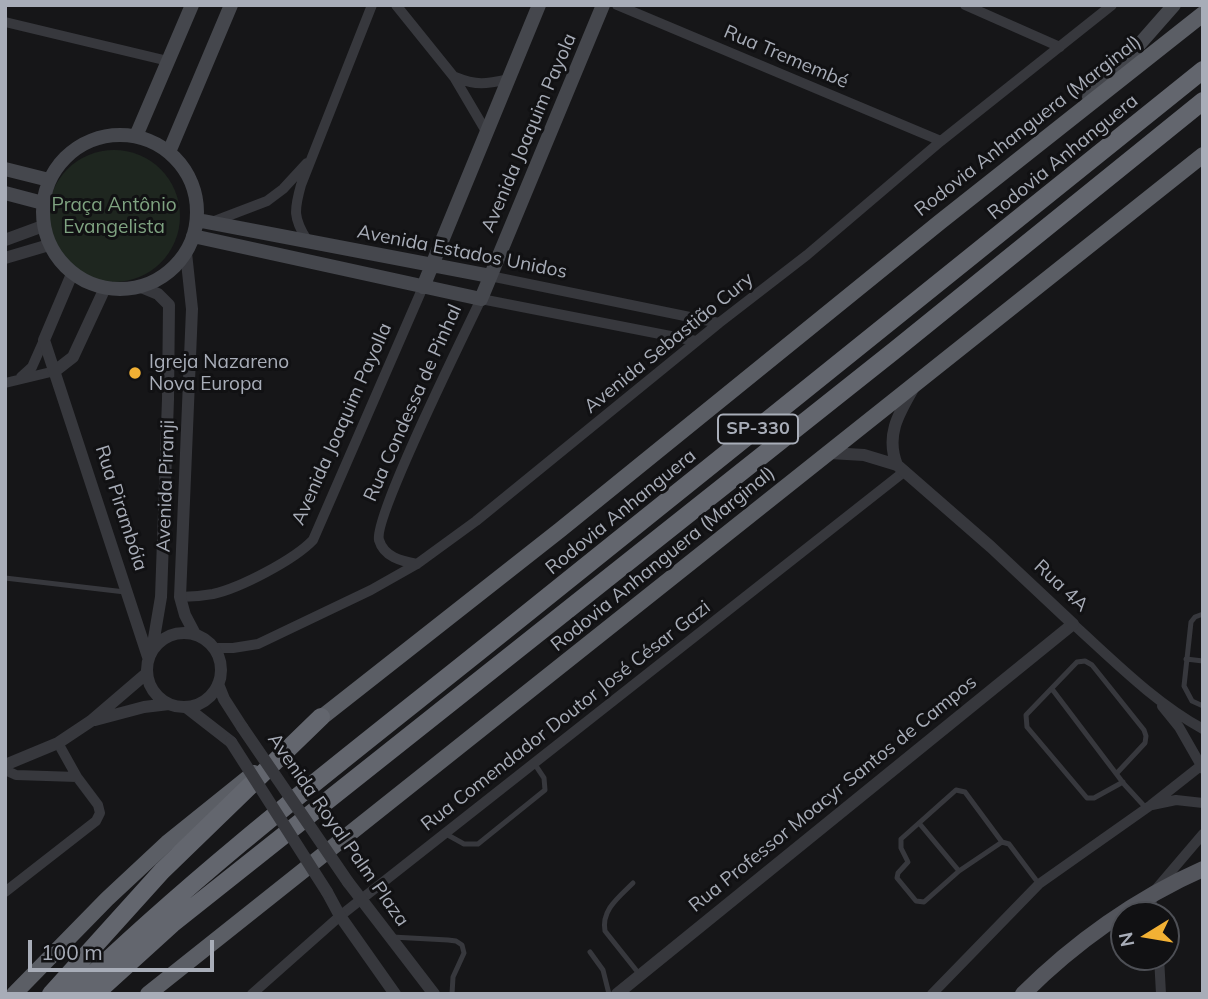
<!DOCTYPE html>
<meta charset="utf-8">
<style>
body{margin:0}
#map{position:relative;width:1208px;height:999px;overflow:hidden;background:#161618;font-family:Mulish,sans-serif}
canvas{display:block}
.frame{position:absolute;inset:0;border:7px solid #a8adb8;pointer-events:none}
.north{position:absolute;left:1110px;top:901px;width:70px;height:70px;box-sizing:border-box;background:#111113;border:2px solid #4d4f55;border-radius:50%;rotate:259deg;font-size:19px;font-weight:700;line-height:28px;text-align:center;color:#a8adb8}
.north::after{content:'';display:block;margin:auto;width:24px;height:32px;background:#f2b134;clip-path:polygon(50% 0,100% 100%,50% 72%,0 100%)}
.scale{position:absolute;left:28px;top:940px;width:186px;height:32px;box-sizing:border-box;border:4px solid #a8adb8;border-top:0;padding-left:9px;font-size:21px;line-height:24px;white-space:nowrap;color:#a8adb8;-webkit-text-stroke:5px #111113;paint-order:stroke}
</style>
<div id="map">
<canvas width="1208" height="999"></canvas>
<div class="frame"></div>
<div class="north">N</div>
<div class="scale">100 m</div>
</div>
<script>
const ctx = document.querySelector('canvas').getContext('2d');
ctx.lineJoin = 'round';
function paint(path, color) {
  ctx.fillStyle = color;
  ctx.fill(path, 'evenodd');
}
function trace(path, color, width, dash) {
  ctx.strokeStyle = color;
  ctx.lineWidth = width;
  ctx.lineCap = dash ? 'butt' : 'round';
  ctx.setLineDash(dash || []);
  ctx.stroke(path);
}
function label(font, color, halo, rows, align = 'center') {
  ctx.font = font + ' Mulish,sans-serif';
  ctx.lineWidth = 6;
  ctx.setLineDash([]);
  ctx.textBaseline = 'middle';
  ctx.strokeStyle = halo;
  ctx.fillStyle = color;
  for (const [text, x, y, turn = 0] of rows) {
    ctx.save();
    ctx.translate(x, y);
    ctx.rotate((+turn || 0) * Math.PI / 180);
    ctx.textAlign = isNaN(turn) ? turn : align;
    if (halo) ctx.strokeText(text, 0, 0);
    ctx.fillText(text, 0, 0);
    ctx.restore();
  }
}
paint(new Path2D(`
 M48 216a66 66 0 1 1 132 0a66 66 0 1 1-132 0Z`), '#1e261f');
trace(new Path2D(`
 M5 578 125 592
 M1203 614 1195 617 1191 622 1184 686 1192 701 1203 706
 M1186 659 1203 661
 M1052 689 1124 784 1146 808
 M1117 773 1145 743 1146 736 1144 730 1092 665 1085 661 1077 662 1026 715 1027 727 1087 798H1094L1123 782
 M919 823 959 871
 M446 834 464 844H478L545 790 544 778 534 763
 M1002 842 959 871 924 902 916 901 897 878 898 873 908 862 901 848V839L956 790 965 792 1002 842 1009 844 1039 884
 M633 883C619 897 601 910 605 931L640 975
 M392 937 448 940 456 941 462 945 464 953 453 977 452 994
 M590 952 603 970 609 994`), '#37383d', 5);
trace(new Path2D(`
 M396 5 454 77 487 133
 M617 5 941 141
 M965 5 1060 47
 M5 22 168 61
 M455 77C477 86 486 84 509 79
 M212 222 267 201 283 189 307 163
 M307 240C293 218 294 210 301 185L372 5
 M490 276 719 323
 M21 377 32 367 44 340
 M5 383 55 371
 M417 564C401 561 384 557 379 540 373 518 465 333 481 299L696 341
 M180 597C191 597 202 596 213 594 240 588 294 560 313 540L423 287
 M1073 624C1114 661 1154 702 1203 729
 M214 648H233L258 644 371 590 417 564 476 521 719 323 807 255 941 141 1112 5
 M1162 706 1179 727 1203 769
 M5 770 16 775 77 777
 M1152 805 1176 800 1203 803
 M5 892 96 821 100 813 98 805 77 777 58 743
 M1153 915 1151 895 1203 834
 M1159 957 1161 994
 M252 994 340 916 905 471
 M932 994 1039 884 1151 805 1203 764`), '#37383d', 10);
trace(new Path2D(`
 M5 240 43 226
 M186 253 192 309 180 597 185 615 195 634
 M5 258 49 245
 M72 274 44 340 148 657
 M141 287 158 294 169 305 168 399 161 597 152 650
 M55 371 73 357 105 288
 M897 465C885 435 899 413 914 387
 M147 670a37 37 0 1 1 74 0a37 37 0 1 1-74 0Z
 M218 684 224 699 242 727
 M186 707 231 742
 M95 720 144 707 169 704
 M5 765 58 743 91 721 147 673
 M348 882 434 994
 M327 892 340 916 395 994
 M617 994 1073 624 991 547 897 465 864 455 830 453`), '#37383d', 12);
trace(new Path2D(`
 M1089 97 1130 55 1174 5
 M43 212a77 77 0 1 1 154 0a77 77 0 1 1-154 0Z
 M136 136 192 5
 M169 152 231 5
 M5 169 49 180
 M5 193 43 203
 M197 220 490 276
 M193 236 481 299 603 5
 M423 287 539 5`), '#45474d', 14);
trace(new Path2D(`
 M1023 994C1074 943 1137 898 1203 869`), '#53555c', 16);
trace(new Path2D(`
 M312 725 560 530 940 222 1203 14
 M14 994 107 899 167 843 254 773
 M148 994 1203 155`), '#5b5e65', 16);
trace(new Path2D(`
 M51 994 162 871 321 717
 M72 994C211 859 366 743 516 622 745 438 974 255 1203 70
 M95 994 172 924 895 350 1203 101`), '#63666e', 18);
trace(new Path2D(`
 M242 727 348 882
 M231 742 327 892`), '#37383d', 12);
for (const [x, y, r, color] of [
 [135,373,7,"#f2b134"]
]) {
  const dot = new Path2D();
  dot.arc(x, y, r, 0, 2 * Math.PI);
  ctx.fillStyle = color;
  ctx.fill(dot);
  trace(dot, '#111113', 2.5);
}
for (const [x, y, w] of [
 [758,429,80]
]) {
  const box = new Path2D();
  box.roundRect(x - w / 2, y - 14.5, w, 29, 5);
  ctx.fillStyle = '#111113';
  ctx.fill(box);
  trace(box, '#a8adb8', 2);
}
label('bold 18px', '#a8adb8', null, [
 ["SP-330",758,429]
]);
label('19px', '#a8adb8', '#111113', [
 ["Rua Tremembé",786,57,23],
 ["Rodovia Anhanguera (Marginal)",1028,126,-38],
 ["Avenida Joaquim Payola",529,133,-67],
 ["Rodovia Anhanguera",1063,157,-39],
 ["Avenida Estados Unidos",462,252,11],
 ["Avenida Sebastião Cury",669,343,-39],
 ["Rua Condessa de Pinhal",413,403,-66],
 ["Avenida Joaquim Payolla",342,424,-66],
 ["Avenida Piranji",166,486,-88],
 ["Rua Pirambóia",121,508,72],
 ["Rodovia Anhanguera",621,512,-39],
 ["Rodovia Anhanguera (Marginal)",663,559,-39],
 ["Rua 4A",1061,586,43],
 ["Rua Comendador Doutor José César Gazi",566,716,-38],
 ["Rua Professor Moacyr Santos de Campos",833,794,-39],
 ["Avenida Royal Palm Plaza",338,830,55]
]);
label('19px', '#7fa381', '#111113', [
 ["Praça Antônio",114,205],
 ["Evangelista",114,227]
]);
label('19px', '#a8adb8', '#111113', [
 ["Igreja Nazareno",149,362],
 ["Nova Europa",149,384]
], 'left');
</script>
